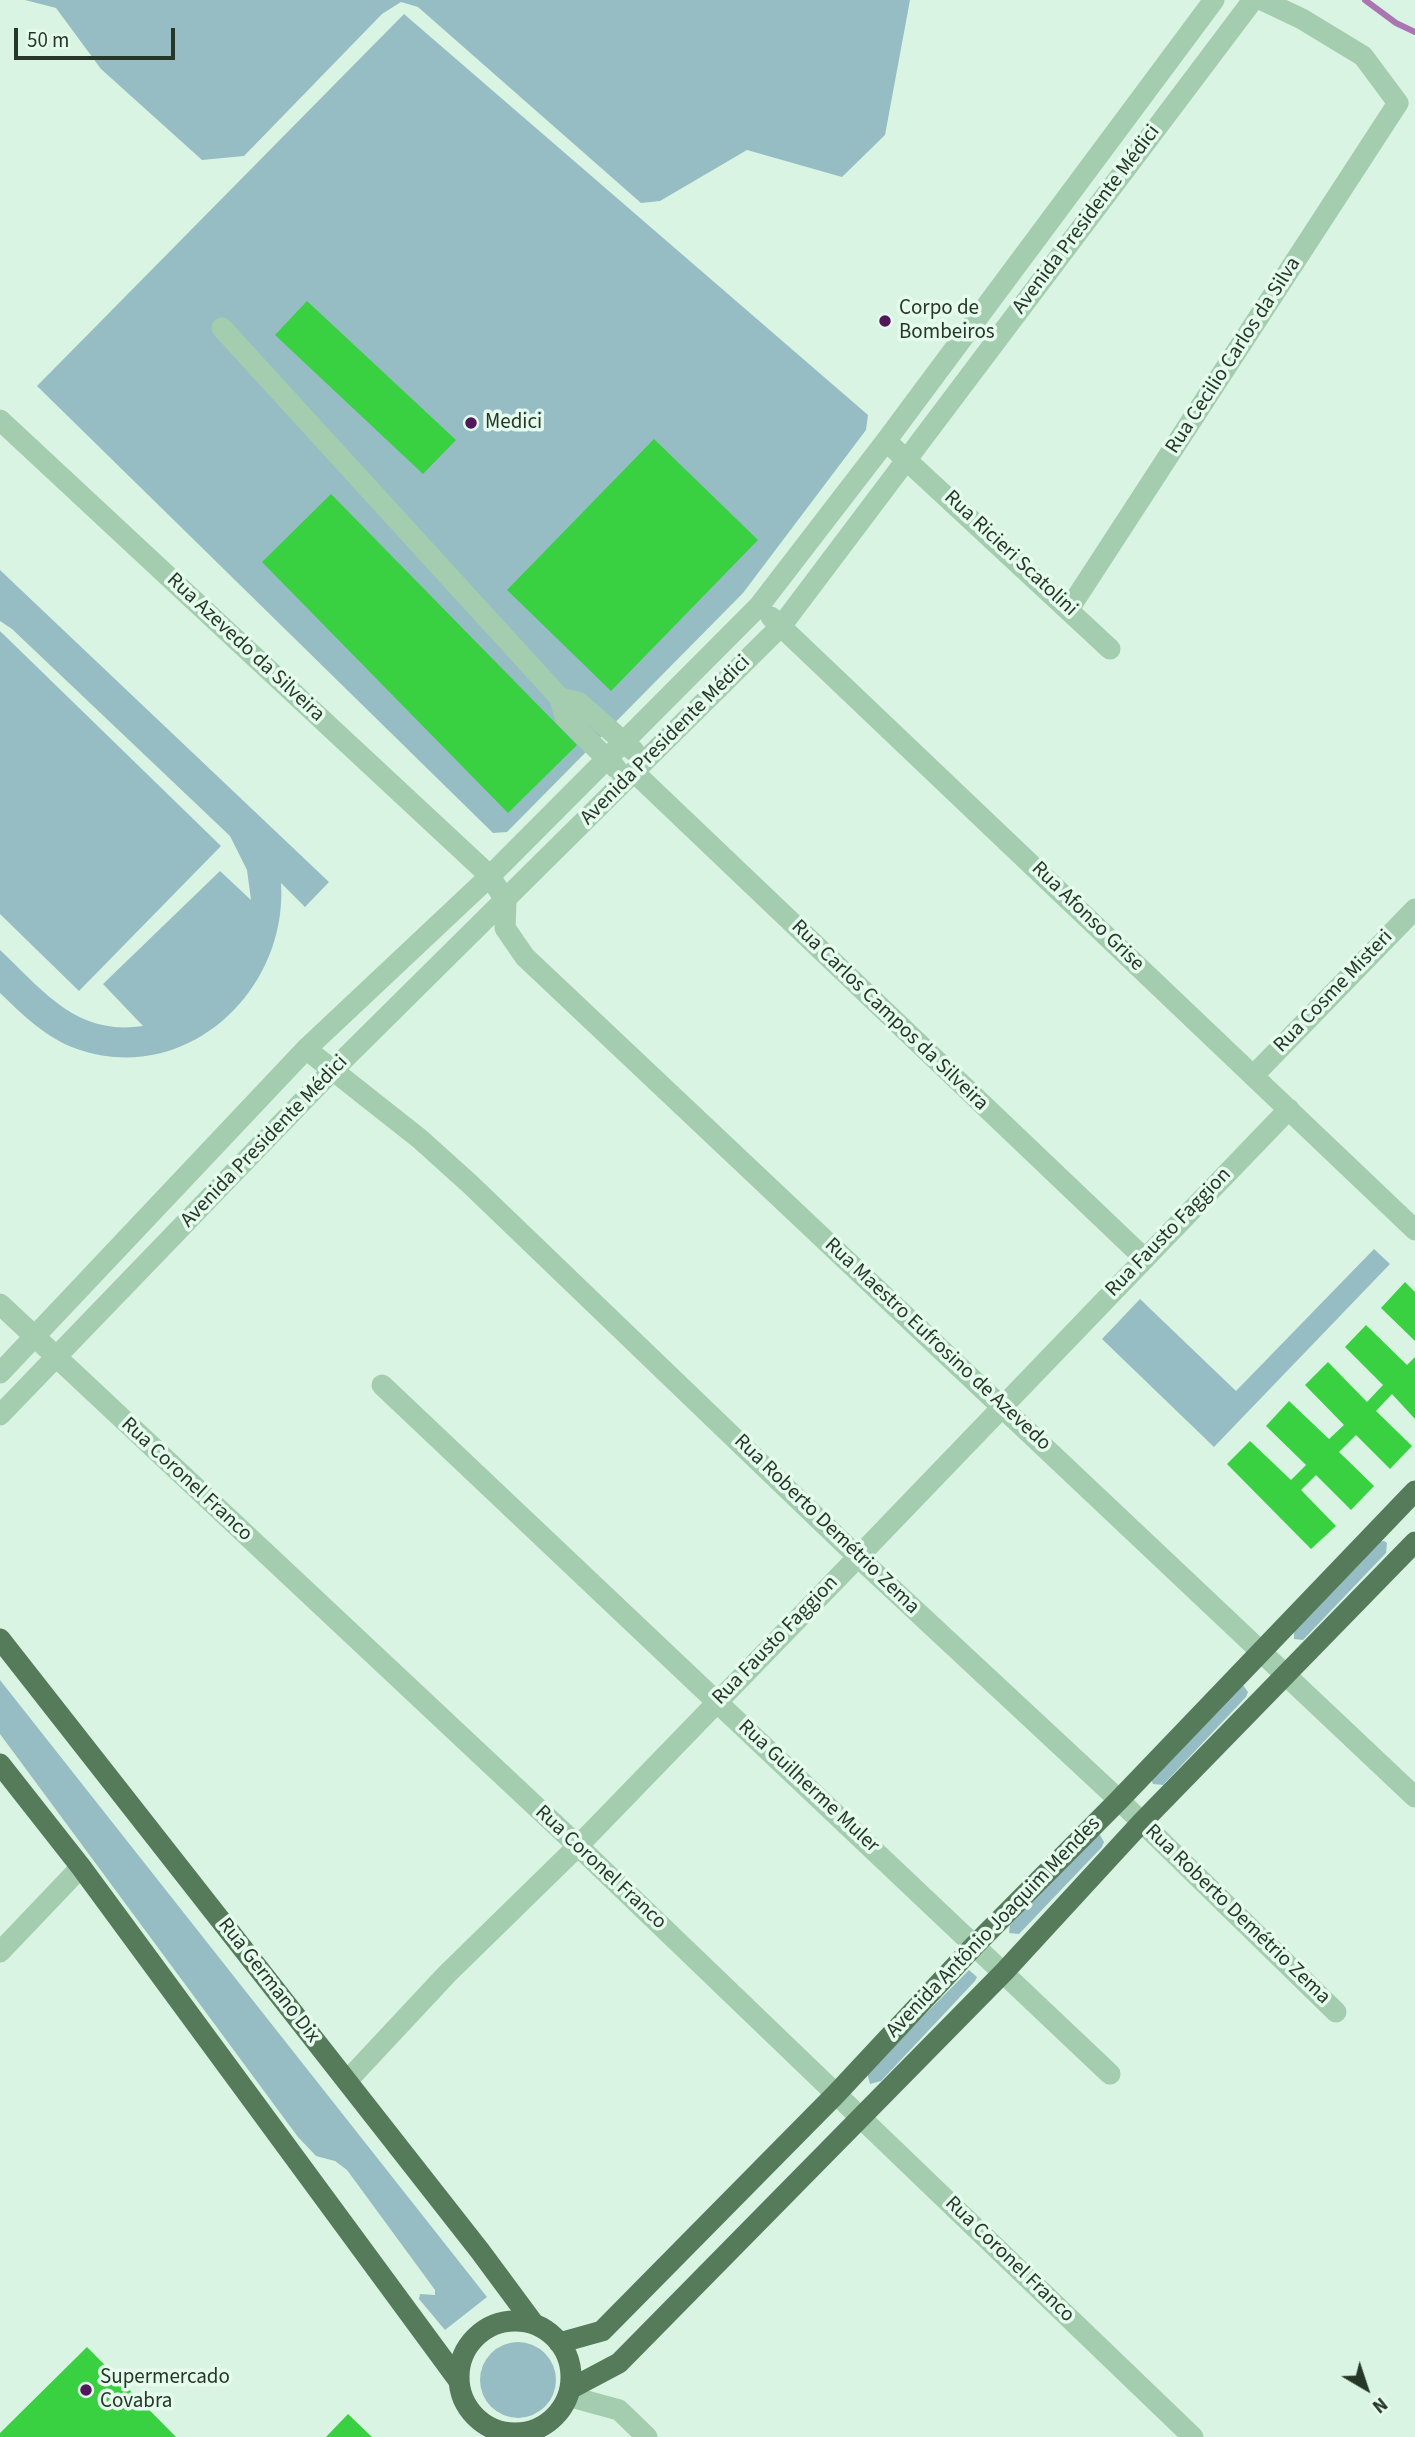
<!DOCTYPE html>
<meta charset="utf-8">
<style>
body{margin:0}
#map{position:relative;width:1415px;height:2437px;overflow:hidden;background:#d9f4e2;font-family:"Source Sans 3",sans-serif}
canvas{display:block}
.north{position:absolute;left:1331px;top:2353px;width:70px;height:70px;-webkit-text-stroke:5px #e5fbed;paint-order:stroke;rotate:141deg;font-size:19px;font-weight:700;line-height:28px;text-align:center;color:#263728}
.north::after{content:'';display:block;margin:auto;width:24px;height:32px;background:#263728;clip-path:polygon(50% 0,100% 100%,50% 72%,0 100%)}
.scale{position:absolute;left:14px;top:28px;width:161px;height:32px;box-sizing:border-box;border:4px solid #263728;border-top:0;padding-left:9px;font-size:21px;line-height:24px;white-space:nowrap;color:#263728;-webkit-text-stroke:5px #e5fbed;paint-order:stroke}
</style>
<div id="map">
<canvas width="1415" height="2437"></canvas>
<div class="north">N</div>
<div class="scale">50 m</div>
</div>
<script>
const ctx = document.querySelector('canvas').getContext('2d');
ctx.lineJoin = 'round';
function paint(path, color) {
  ctx.fillStyle = color;
  ctx.fill(path, 'evenodd');
}
function trace(path, color, width, dash) {
  ctx.strokeStyle = color;
  ctx.lineWidth = width;
  ctx.lineCap = dash ? 'butt' : 'round';
  ctx.setLineDash(dash || []);
  ctx.stroke(path);
}
function label(font, color, halo, rows, align = 'center') {
  ctx.font = font + ' "Source Sans 3",sans-serif';
  ctx.lineWidth = 7;
  ctx.setLineDash([]);
  ctx.textBaseline = 'middle';
  ctx.strokeStyle = halo;
  ctx.fillStyle = color;
  for (const [text, x, y, turn = 0] of rows) {
    ctx.save();
    ctx.translate(x, y);
    ctx.rotate((+turn || 0) * Math.PI / 180);
    ctx.textAlign = isNaN(turn) ? turn : align;
    if (halo) ctx.strokeText(text, 0, 0);
    ctx.fillText(text, 0, 0);
    ctx.restore();
  }
}
paint(new Path2D(`
 M25 0H910L885 135 842 177 747 150 660 201 641 203 418 7 401 2 382 14 244 156 202 160 101 69 56 8Z
 M404 14 868 415 866 430 743 593 507 832 493 833 37 386Z
 M0 570 329 882 305 907 281 883C288 991 186 1087 77 1049 46 1038 24 1016 0 993V950C44 991 76 1036 143 1026L103 984 220 871 251 900 247 870 230 836 12 629 0 621Z
 M0 631 221 846 79 991 0 914Z
 M1374 1249 1390 1264 1214 1447 1102 1339 1140 1299 1236 1391Z
 M1384 1541 1387 1543 1386 1553 1303 1640 1294 1639V1631L1378 1542Z
 M0 1680 487 2297 445 2330 419 2299 420 2294 435 2295V2290L347 2170 335 2161 316 2156 298 2137 0 1734Z
 M1243 1685 1248 1692 1246 1697 1163 1785 1153 1784 1151 1779Z
 M1100 1835 1104 1842 1102 1847 1019 1934 1009 1933 1010 1925 1094 1836Z
 M969 1970 977 1977 975 1981 881 2081 870 2084 867 2073Z
 M480 2380a38 38 0 1 1 76 0a38 38 0 1 1-76 0Z`), '#97bdc4');
trace(new Path2D(`
 M1365 0 1396 23 1415 32`), '#aa75b3', 6);
paint(new Path2D(`
 M307 301 456 440 423 474 275 335Z
 M654 439 758 540 611 691 507 590Z
 M331 494 577 745 508 813 262 562Z
 M1405 1282 1415 1292V1341L1381 1308Z
 M1366 1325 1407 1365 1415 1357V1419L1392 1394 1376 1411 1412 1446 1390 1469 1356 1435 1339 1452 1374 1486 1351 1510 1316 1475 1301 1490 1336 1526 1311 1549 1227 1464 1250 1441 1291 1480 1306 1465 1266 1426 1289 1401 1329 1439 1344 1425 1305 1385 1328 1362 1367 1402 1383 1385 1345 1347Z
 M87 2347 176 2437H0V2433Z
 M348 2414 372 2437H326Z`), '#39d141');
trace(new Path2D(`
 M222 328 560 698 565 717 616 768
 M0 420 490 876 506 902 505 928 525 957 1415 1797
 M886 441 1110 649
 M1069 609 1398 103 1363 56 1302 19 1262 0
 M771 617 1415 1230
 M560 698 578 702 634 751
 M634 772 1145 1259
 M306 1049 420 1139 471 1185 858 1557 1119 1800 1336 2012
 M1253 1076 1415 909
 M0 1304 578 1846 1193 2437
 M0 1373 306 1049 490 876 759 606 886 441 1214 0
 M382 1385 1110 2074
 M0 1415 331 1072 782 625 1253 0
 M0 1952 81 1867
 M347 2081 447 1974 578 1846 858 1557 1289 1109
 M568 2396 619 2410 647 2437`), '#a3cdae', 21);
trace(new Path2D(`
 M0 1639 480 2251 534 2324
 M0 1764 81 1867 459 2381
 M459 2377a56 56 0 1 1 112 0a56 56 0 1 1-112 0Z
 M559 2343 602 2331 837 2093 975 1945 1119 1800 1415 1491
 M570 2389 619 2363 1004 1972 1142 1822 1415 1542`), '#567b5b', 21);
for (const [x, y, r, color] of [
 [885,321,7,"#53185c"],
 [471,423,7,"#53185c"],
 [86,2390,7,"#53185c"]
]) {
  const dot = new Path2D();
  dot.arc(x, y, r, 0, 2 * Math.PI);
  ctx.fillStyle = color;
  ctx.fill(dot);
  trace(dot, '#e5fbed', 2.5);
}
label('21px', '#263728', '#e5fbed', [
 ["Avenida Presidente Médici",1087,220,-53],
 ["Rua Cecilio Carlos da Silva",1234,356,-57],
 ["Rua Ricieri Scatolini",1010,554,43],
 ["Rua Azevedo da Silveira",245,648,43],
 ["Avenida Presidente Médici",666,741,-45],
 ["Rua Afonso Grise",1087,917,44],
 ["Rua Cosme Misteri",1334,992,-46],
 ["Rua Carlos Campos da Silveira",889,1016,44],
 ["Avenida Presidente Médici",265,1142,-46],
 ["Rua Fausto Faggion",1169,1233,-46],
 ["Rua Maestro Eufrosino de Azevedo",937,1345,43],
 ["Rua Coronel Franco",186,1480,43],
 ["Rua Roberto Demétrio Zema",826,1525,44],
 ["Rua Fausto Faggion",776,1641,-46],
 ["Rua Guilherme Muler",808,1787,43],
 ["Rua Coronel Franco",600,1868,43],
 ["Rua Roberto Demétrio Zema",1237,1915,44],
 ["Avenida Antônio Joaquim Mendes",994,1928,-46],
 ["Rua Germano Dix",268,1981,52],
 ["Rua Coronel Franco",1009,2260,44]
]);
label('21px', '#263728', '#e5fbed', [
 ["Corpo de",899,309],
 ["Bombeiros",899,333],
 ["Medici",485,423],
 ["Supermercado",100,2378],
 ["Covabra",100,2402]
], 'left');
</script>
